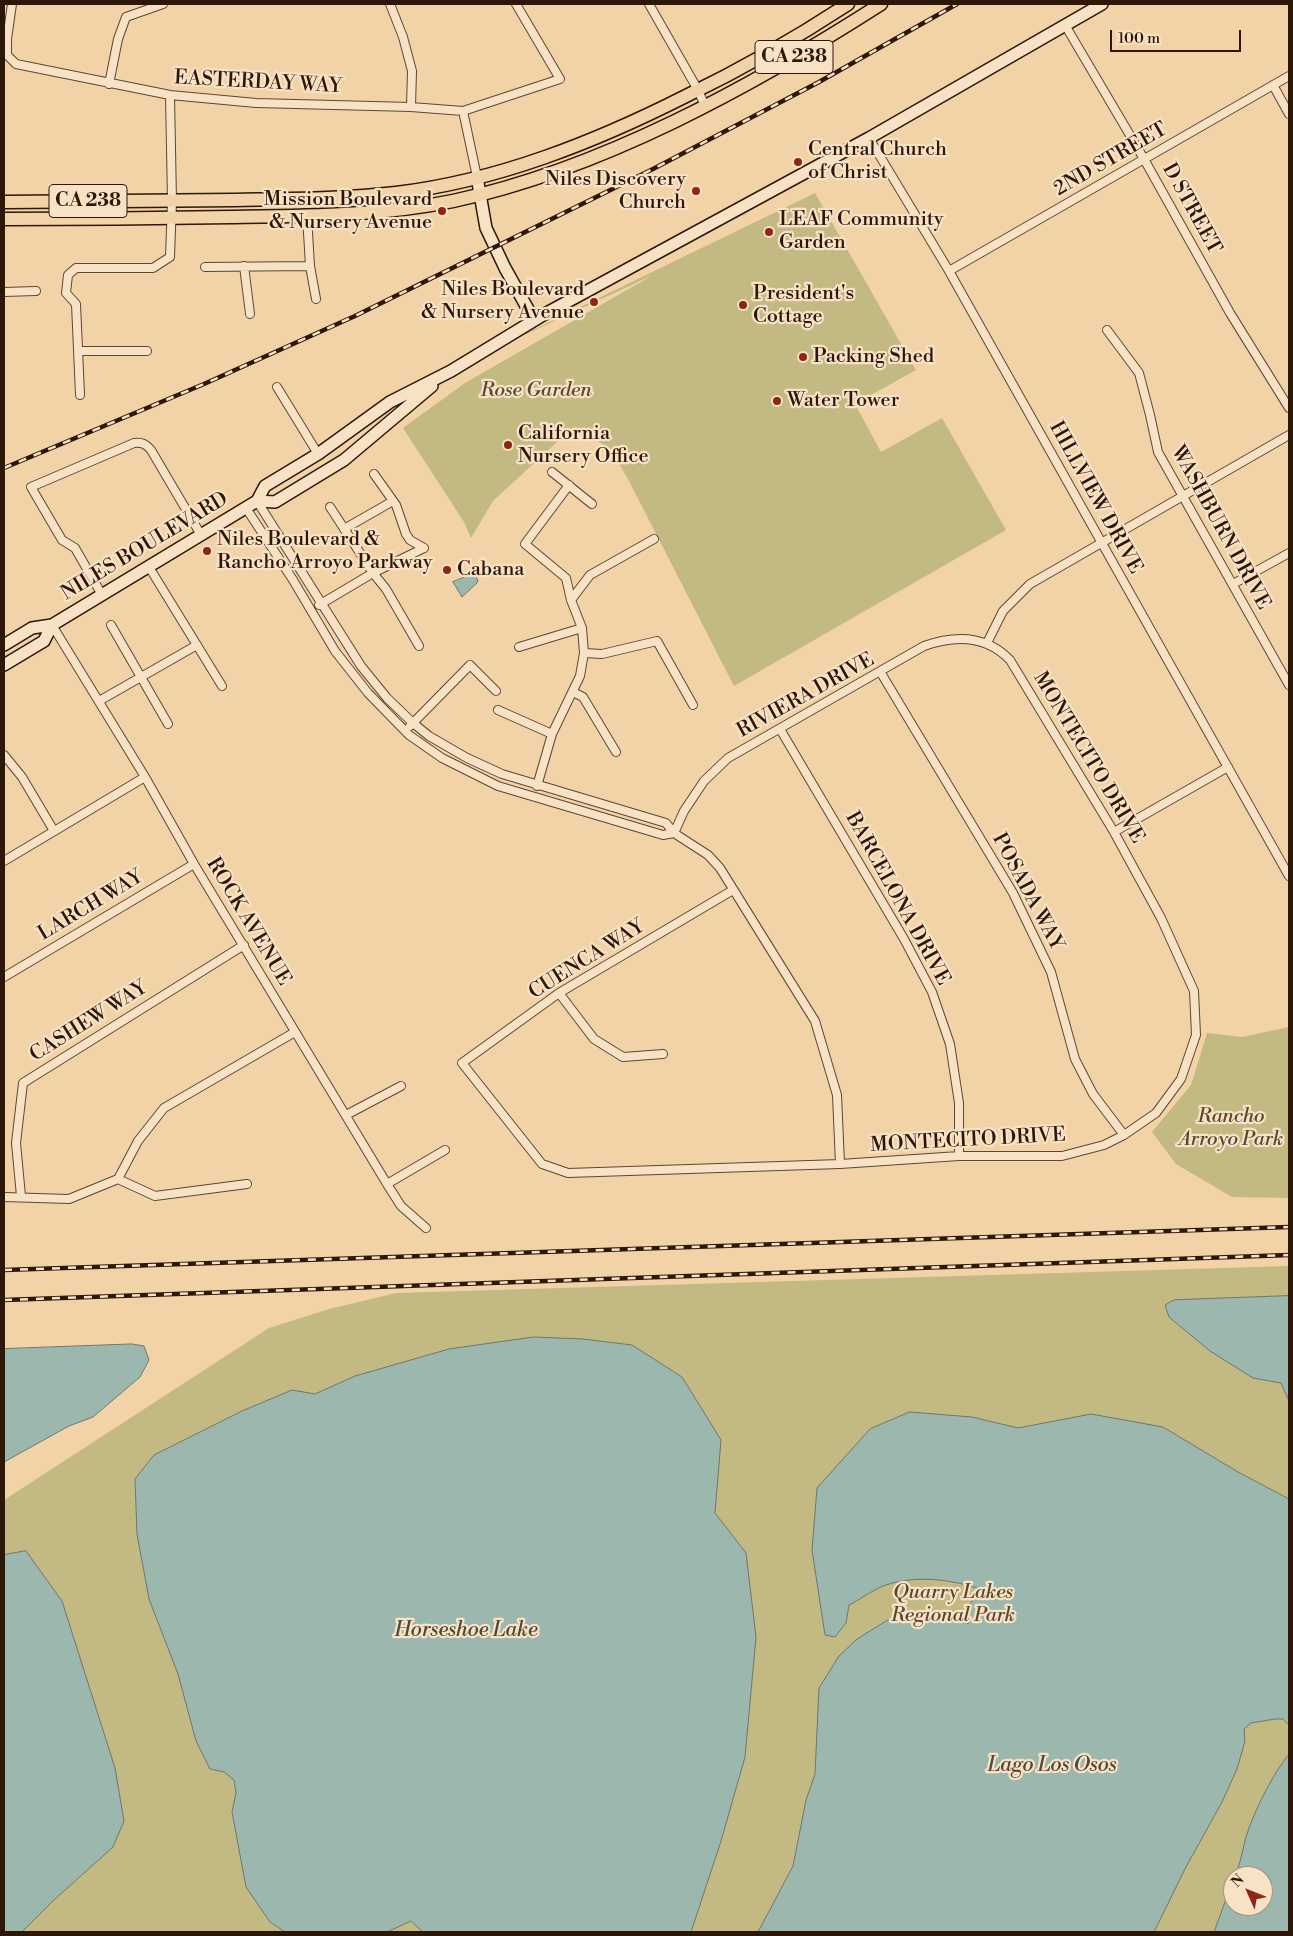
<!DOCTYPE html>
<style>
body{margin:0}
#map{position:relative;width:1293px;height:1936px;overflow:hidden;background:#f2d3a7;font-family:"Libre Bodoni",serif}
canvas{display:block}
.frame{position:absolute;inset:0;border:5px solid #2c1708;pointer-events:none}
.north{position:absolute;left:1223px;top:1866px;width:50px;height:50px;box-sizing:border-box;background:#f7e2c6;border:1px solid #a6917a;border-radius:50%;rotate:314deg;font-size:14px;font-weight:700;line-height:20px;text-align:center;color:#2c1708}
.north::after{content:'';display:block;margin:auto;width:18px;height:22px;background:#8f2418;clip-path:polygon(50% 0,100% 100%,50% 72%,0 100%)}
.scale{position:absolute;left:1110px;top:30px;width:131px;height:22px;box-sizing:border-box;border:2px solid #2c1708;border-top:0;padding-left:6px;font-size:15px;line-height:18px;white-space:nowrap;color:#2c1708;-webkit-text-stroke:4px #f7e2c6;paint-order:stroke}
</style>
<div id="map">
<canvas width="1293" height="1936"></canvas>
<div class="frame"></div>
<div class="north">N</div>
<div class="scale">100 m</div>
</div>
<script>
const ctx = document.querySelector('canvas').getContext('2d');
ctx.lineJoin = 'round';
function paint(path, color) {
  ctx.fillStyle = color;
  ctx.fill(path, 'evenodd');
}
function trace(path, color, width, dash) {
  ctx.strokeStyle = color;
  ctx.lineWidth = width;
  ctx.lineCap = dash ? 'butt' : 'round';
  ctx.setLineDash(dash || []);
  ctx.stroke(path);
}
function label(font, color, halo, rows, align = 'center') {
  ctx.font = font + ' "Libre Bodoni",serif';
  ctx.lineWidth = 4.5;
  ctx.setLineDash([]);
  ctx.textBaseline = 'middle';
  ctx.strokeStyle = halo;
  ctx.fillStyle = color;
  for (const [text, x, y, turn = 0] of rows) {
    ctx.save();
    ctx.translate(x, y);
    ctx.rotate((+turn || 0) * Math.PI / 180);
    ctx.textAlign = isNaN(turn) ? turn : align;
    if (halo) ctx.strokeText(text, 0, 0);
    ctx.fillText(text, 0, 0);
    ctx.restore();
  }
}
paint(new Path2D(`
 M815 193 916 370 855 404 881 452 942 418 1006 530 734 686 629 481 611 449 580 431 558 441 493 501 471 538 464 522 403 428 465 383 653 275 473 359Z
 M1289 1027V1198L1232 1197 1176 1164 1152 1132 1191 1085 1207 1033 1242 1037Z
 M1289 1266V1932H4V1500L269 1328 329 1309 396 1293ZM1233 1876H1263V1906H1233Z`), '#c2ba82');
const water = new Path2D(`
 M473 574 478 580 477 583 462 597 453 582Z
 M1289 1296V1401L1281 1383 1253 1378 1210 1351 1169 1317 1165 1305 1174 1300Z
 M534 1337 583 1339 632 1345 682 1377 721 1440 715 1513 746 1553 756 1637 745 1757 721 1841 691 1932H423L411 1921 387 1932H285L270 1922 246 1887 232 1812 236 1793 234 1780 224 1772 210 1769 196 1741 178 1674 149 1599 137 1534 135 1479 154 1455 242 1411 292 1390 315 1394 355 1376 449 1349Z
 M132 1344 144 1346 149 1360 140 1377 93 1417 69 1426 4 1462V1349Z
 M910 1412 972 1417 1018 1428 1091 1414 1163 1427 1238 1472 1289 1499V1725L1283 1719H1275L1251 1723 1244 1729 1245 1741 1237 1769 1222 1802 1186 1867 1154 1932H758L793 1866 806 1800 815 1774 819 1688 839 1656 857 1639 886 1621 904 1614 935 1615 962 1621 968 1624 969 1622 965 1616 974 1597H986L988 1592C957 1580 919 1574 886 1585 874 1589 861 1599 849 1605L846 1623 835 1637 825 1635 812 1550 817 1488 870 1429Z
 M26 1551 62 1601 115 1768 124 1821 113 1847 54 1900 22 1932H4V1555Z
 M1289 1754V1932H1214L1233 1880V1906H1263V1876H1235C1242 1860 1243 1844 1249 1828 1258 1804 1273 1774 1289 1754Z`);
paint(water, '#9cb7ae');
trace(water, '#6f776c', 1);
const minor = new Path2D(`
 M12 4 7 39V55L16 64 170 95 256 103 411 107 463 111 560 79 516 4
 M390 4 403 37 412 71 411 107
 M649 4 698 90 705 106
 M1065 25 1144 159 1230 313 1289 408
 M109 84 118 39 126 17 163 4
 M1273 85 1289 114
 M463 111 477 177
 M869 138 949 271 1289 876
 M307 216 310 266 316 299
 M244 266 250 314
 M205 267 310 266
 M949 271 1289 76
 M4 292 36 291
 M1107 330 1139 373 1150 415 1158 452 1289 685
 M78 351H147
 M277 387 318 454
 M80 395 76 304 66 293 68 275 76 268H153L170 257 172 201 170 95
 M552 472 592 504
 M374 474 396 505 406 534 410 540 424 548
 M257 501 361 666 387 698 413 723 429 736 467 758 502 774 666 823 674 833 708 855 720 868 815 1021 837 1095 840 1164
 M330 507 373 573 386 589 419 646
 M246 508 293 580 335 651 368 693 409 735 442 758 498 786 663 835 674 833
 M344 529 393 501
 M149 567 222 686
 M1233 584 1289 553
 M102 595 75 548 62 540 31 487 134 443C142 442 146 444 151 450L201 535
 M571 600 590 575 654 539
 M319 605 373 573 424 548
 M52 625 145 777 194 864 387 1184 401 1206 426 1228
 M111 625 168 724
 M987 643 1003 611 1030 584 1289 435
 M519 647 582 628
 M584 653 602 654 657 641 693 705
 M881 673 1013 893 1051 972 1075 1059 1093 1094 1124 1135
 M573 692 583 697 616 752
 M99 701 197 645
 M498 710 552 734
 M410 726 470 665 496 691
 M780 729 904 939 932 992 950 1044 959 1103V1156
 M4 755 22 777 54 831
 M537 786 552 734 580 676 584 653 582 628 571 600 566 578 525 544 569 485
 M1114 832 1228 767
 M674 833 684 811 704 781 728 758 924 646C955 635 986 635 1010 660L1114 832 1161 918 1194 991 1196 1035 1181 1079 1156 1113 1124 1135 1104 1145 1062 1156H959L840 1164 568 1173 542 1164 462 1063 559 993 733 890
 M4 861 145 777
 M4 977 194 864
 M559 993 594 1039 623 1057 663 1054
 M346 1115 401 1086
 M118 1179 155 1196 247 1184
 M387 1184 445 1150
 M21 1196 16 1143 23 1083 244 945
 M4 1197 69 1199 118 1179 138 1141 164 1108 295 1032`);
const secondary = new Path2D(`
 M477 177 486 228 505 268 534 320
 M257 501 275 502 344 460 432 386
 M4 645 32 628 52 625 257 501 265 486 318 454 390 402 451 371 543 315 869 138 1102 4
 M4 665 44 641 52 625`);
const primary = new Path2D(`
 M4 202C81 202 158 201 235 200 289 199 343 199 396 193 497 181 595 142 686 96 742 69 796 38 848 4
 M4 219C80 219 155 218 231 217 305 216 380 216 453 201 602 169 753 86 881 4`);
trace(minor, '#5e4630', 10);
trace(secondary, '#2c1708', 14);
trace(primary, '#2c1708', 15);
trace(minor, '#f7e2c6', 8);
trace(secondary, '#f7e2c6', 11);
trace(primary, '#f2d3a7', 12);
const rail = new Path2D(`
 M4 468 204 384 355 316 653 169 819 82 957 4
 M4 1270 1289 1227
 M4 1300 1289 1255`);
trace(rail, '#2c1708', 4.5);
trace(rail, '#f7e2c6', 2.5, [8]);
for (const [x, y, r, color] of [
 [798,162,5,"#8f2418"],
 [696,191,5,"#8f2418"],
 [442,211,5,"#8f2418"],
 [769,232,5,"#8f2418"],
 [594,302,5,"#8f2418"],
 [743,305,5,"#8f2418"],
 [803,357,5,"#8f2418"],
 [777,401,5,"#8f2418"],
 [508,445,5,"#8f2418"],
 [207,551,5,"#8f2418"],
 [447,570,5,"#8f2418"]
]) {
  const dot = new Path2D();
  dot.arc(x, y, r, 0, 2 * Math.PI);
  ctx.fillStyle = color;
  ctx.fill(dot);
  trace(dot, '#f7e2c6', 2);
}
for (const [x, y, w] of [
 [794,57,78],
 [88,201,78]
]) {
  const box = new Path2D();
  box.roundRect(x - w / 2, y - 16.5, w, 33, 4);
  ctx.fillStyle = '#f7e2c6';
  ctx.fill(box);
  trace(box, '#2c1708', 1);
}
label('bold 19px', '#2c1708', null, [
 ["CA 238",794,57],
 ["CA 238",88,201]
]);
label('20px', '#2c1708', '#f7e2c6', [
 ["EASTERDAY WAY",258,83,3],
 ["2ND STREET",1111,160,-30],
 ["D STREET",1191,209,61],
 ["HILLVIEW DRIVE",1095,498,61],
 ["WASHBURN DRIVE",1220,528,61],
 ["NILES BOULEVARD",145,547,-31],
 ["RIVIERA DRIVE",806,696,-29],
 ["MONTECITO DRIVE",1088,758,59],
 ["POSADA WAY",1027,892,62],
 ["BARCELONA DRIVE",897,899,61],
 ["LARCH WAY",91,906,-31],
 ["ROCK AVENUE",248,922,59],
 ["CUENCA WAY",587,960,-32],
 ["CASHEW WAY",89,1022,-32],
 ["MONTECITO DRIVE",968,1141,-3]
]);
label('20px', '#2c1708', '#f7e2c6', [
 ["Central Church",808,150],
 ["of Christ",808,173],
 ["Niles Discovery",686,180,"right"],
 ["Church",686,203,"right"],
 ["Mission Boulevard",432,200,"right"],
 ["& Nursery Avenue",432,223,"right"],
 ["LEAF Community",779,220],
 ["Garden",779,243],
 ["Niles Boulevard",584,290,"right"],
 ["& Nursery Avenue",584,313,"right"],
 ["President's",753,294],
 ["Cottage",753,317],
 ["Packing Shed",813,357],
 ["Water Tower",787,401],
 ["California",518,434],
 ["Nursery Office",518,457],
 ["Niles Boulevard &",217,540],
 ["Rancho Arroyo Parkway",217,563],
 ["Cabana",457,570]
], 'left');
label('italic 20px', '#59482d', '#f7e2c6', [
 ["Rose Garden",536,391],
 ["Rancho",1231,1117],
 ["Arroyo Park",1231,1140],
 ["Quarry Lakes",953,1593],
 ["Regional Park",953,1616]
]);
label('italic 21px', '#4e473a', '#f7e2c6', [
 ["Horseshoe Lake",466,1631],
 ["Lago Los Osos",1052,1766]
]);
</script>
